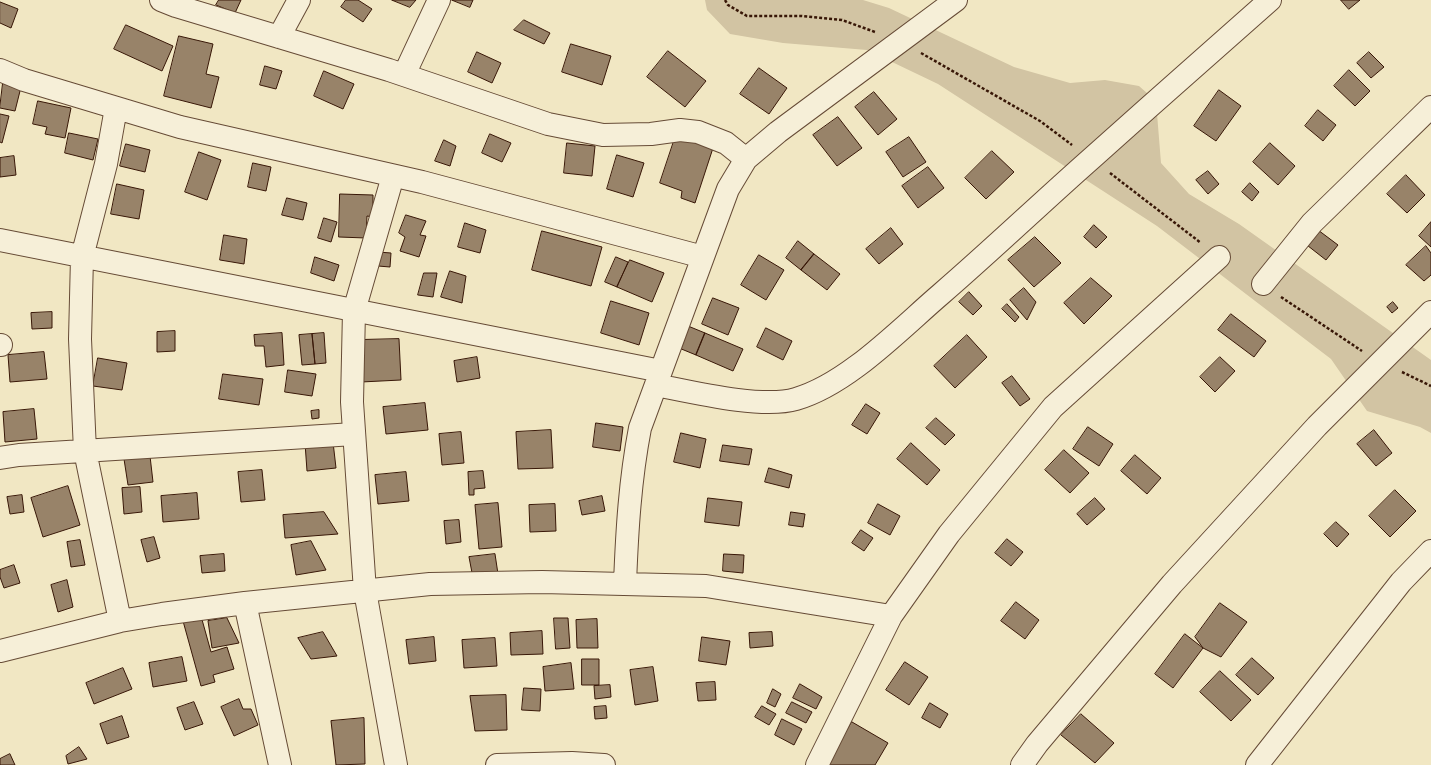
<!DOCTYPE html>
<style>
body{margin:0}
canvas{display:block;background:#f1e7c3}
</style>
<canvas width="1431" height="765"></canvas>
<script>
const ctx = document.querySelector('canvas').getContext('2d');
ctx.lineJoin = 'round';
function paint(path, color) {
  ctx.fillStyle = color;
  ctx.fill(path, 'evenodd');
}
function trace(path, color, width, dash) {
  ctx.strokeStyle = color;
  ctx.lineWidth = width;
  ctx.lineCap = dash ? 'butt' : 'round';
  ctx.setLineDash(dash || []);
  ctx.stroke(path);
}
paint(new Path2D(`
 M705 0H863L889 8 1014 67 1070 83 1105 80 1139 86 1156 101 1161 163 1189 194 1239 224 1431 360V433L1420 427 1367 411 1331 359 1157 226 938 84 867 50 783 43 730 34 707 10Z`), '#d2c4a3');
const building = new Path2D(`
 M219 0H241L235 13 216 5Z
 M346 0H358L372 9 363 22 341 7Z
 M392 0H416L410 7Z
 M452 0H473L470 7Z
 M1341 0H1360L1349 9Z
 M0 2 18 9 11 28 0 23Z
 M524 20 550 33 544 44 514 30Z
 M126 25 173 46 162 71 114 49Z
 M179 36 213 44 206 74 219 77 211 108 164 96Z
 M571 44 611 56 602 85 562 72Z
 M668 51 706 81 685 107 647 77Z
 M477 52 501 63 492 83 468 72Z
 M1369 52 1384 67 1371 78 1357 63Z
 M265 66 282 71 276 89 260 85Z
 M759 68 787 88 769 114 740 94Z
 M1349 70 1370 91 1355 106 1334 86Z
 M324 71 354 84 343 109 314 96Z
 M3 83 21 87 15 111 0 108Z
 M1219 90 1241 106 1216 141 1194 126Z
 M874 92 897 119 878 135 855 107Z
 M38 101 71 108 65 138 45 134 47 127 33 124Z
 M1318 110 1336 125 1323 141 1305 126Z
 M0 114 9 116 2 143 0 142Z
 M838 117 862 148 837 166 813 135Z
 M69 133 98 139 93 160 65 153Z
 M490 134 511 143 502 162 482 153Z
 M676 135 713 148 695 203 681 198 682 191 660 183Z
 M909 137 926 162 903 177 886 152Z
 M444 140 456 146 450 166 435 161Z
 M567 143 595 146 592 176 564 173Z
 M1270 143 1295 166 1278 185 1253 162Z
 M126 144 150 150 145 172 120 166Z
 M992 151 1014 172 986 199 965 178Z
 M199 152 221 160 207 200 185 192Z
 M617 155 644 163 633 197 607 189Z
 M14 156 16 175 0 177V158Z
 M253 163 271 167 266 191 248 187Z
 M928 167 944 188 918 208 902 186Z
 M1208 171 1219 184 1208 194 1196 180Z
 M1406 175 1425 195 1407 213 1387 194Z
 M1250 183 1259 192 1252 201 1242 192Z
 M117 184 144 190 139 219 111 214Z
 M340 194 373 195V217L367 216 366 238 339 237Z
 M287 198 307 203 303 220 282 215Z
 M406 215 426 221 420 235 426 236 419 257 400 251 405 237 399 233Z
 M324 218 337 222 331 242 318 238Z
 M1431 222V247L1419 236Z
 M465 223 486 230 480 253 458 247Z
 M1094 225 1107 237 1096 248 1084 237Z
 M1314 227 1338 245 1326 260 1303 242Z
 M891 228 903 244 879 264 866 249Z
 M542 231 602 247 591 286 532 270Z
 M224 235 247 239 244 264 220 260Z
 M1035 237 1061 263 1034 287 1008 260Z
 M798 241 814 254 801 270 786 258Z
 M1426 246 1431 253V275L1424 281 1406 265Z
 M378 252 391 253 390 267 378 266Z
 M814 254 840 274 827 290 801 270Z
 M759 255 784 270 766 300 741 285Z
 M315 257 339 265 334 281 311 273Z
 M616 257 628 262 617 287 605 282Z
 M630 260 664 273 652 302 617 287Z
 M450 271 466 276 462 303 441 297Z
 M424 273H437L433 297 418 295Z
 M1091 278 1112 296 1084 324 1064 303Z
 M1024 288 1036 302 1027 320 1010 300Z
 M969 292 982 306 973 315 959 302Z
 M713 298 739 308 728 335 702 324Z
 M611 301 649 313 639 345 601 333Z
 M1393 302 1398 308 1392 313 1387 307Z
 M1007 304 1019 317 1015 322 1002 309Z
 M52 312V328L32 329 31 313Z
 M1231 314 1266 341 1254 357 1218 330Z
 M688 326 705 333 696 355 679 348Z
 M766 328 792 341 783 360 757 347Z
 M175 331V351L157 352V332Z
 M282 333 284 365 266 367 264 346H255L254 335Z
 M324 333 326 363 315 364 312 334Z
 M705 333 743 349 733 371 696 355Z
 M312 334 315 364 302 365 299 335Z
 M967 335 987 357 955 388 934 366Z
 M399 339 401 380 361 382 359 340Z
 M44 352 47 379 10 382 8 355Z
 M477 357 480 378 457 382 454 361Z
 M1220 357 1235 371 1215 392 1200 377Z
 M98 358 127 363 122 390 93 386Z
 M288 370 316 374 312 396 285 392Z
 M223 374 263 379 259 405 219 399Z
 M1012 376 1030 399 1020 406 1002 383Z
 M425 403 428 430 386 434 383 407Z
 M866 404 880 413 867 434 852 425Z
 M34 409 37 439 5 442 3 412Z
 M319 410V418L312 419 311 411Z
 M936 418 955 435 945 445 926 428Z
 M596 423 623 427 620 451 593 447Z
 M1088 427 1113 444 1099 466 1073 449Z
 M551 430 553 468 518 469 516 432Z
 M1374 430 1392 453 1376 466 1357 444Z
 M461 432 464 463 442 465 439 434Z
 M681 433 706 439 700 468 674 462Z
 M333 442 336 468 307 471 305 443Z
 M911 443 940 470 927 485 897 459Z
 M723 445 752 449 749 465 720 461Z
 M1064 450 1089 473 1070 493 1045 470Z
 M1135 455 1161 478 1147 494 1121 471Z
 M150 456 153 482 128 485 124 459Z
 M769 468 792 475 789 488 765 482Z
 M262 470 265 500 241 502 238 472Z
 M483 471 485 488 474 489V495H469L468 472Z
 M406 472 409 501 378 504 375 475Z
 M68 486 80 525 43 537 31 498Z
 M140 487 142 512 124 514 122 488Z
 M1395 490 1416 511 1390 537 1369 516Z
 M197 493 199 519 163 522 161 496Z
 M22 495 24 512 10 514 7 497Z
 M602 496 605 511 582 515 579 501Z
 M708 498 742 502 739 526 705 522Z
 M1095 498 1105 509 1087 525 1077 514Z
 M498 503 502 547 479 549 475 505Z
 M555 504 556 531 530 532 529 505Z
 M878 504 900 516 890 535 868 523Z
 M324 512 338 534 285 538 283 515Z
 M791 512 805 514 803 527 789 525Z
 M459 520 461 542 446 544 444 521Z
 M1336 522 1349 534 1337 547 1324 534Z
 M861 530 873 538 864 551 852 543Z
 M154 537 160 558 147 562 141 540Z
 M1007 539 1023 552 1011 566 995 553Z
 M80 540 85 565 71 567 67 542Z
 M311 541 326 570 296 575 291 545Z
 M224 554 225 571 202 573 200 556Z
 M495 554 498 574 473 578 469 557Z
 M724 554 744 555 743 573 723 571Z
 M14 565 20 583 4 588 0 577V570Z
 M67 580 73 607 58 612 51 585Z
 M1016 602 1039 620 1025 639 1001 621Z
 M1220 603 1247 622 1221 657 1203 648 1195 637Z
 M201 616 211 652 227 647 234 669 213 675 215 682 201 686 183 621Z
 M227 618 239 643 212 648 208 621Z
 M554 618H568L570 648 556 649Z
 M597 619 598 648H577L576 620Z
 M542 631 543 654 511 655 510 633Z
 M323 632 337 656 311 659 298 638Z
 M772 632 773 646 750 648 749 633Z
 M1185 634 1203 648 1173 688 1155 674Z
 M434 637 436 661 409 664 406 640Z
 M702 637 730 641 726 665 699 661Z
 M495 638 497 666 464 668 462 640Z
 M182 657 187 681 153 687 149 663Z
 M1252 658 1274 678 1258 695 1236 675Z
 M582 659H599V685H582Z
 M905 662 928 677 909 705 886 690Z
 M571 663 574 689 545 691 543 667Z
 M653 667 658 701 635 705 630 670Z
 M123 668 132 689 94 704 86 683Z
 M1220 671 1251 700 1231 721 1200 692Z
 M715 682 716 700 698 701 696 683Z
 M800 684 822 697 816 709 793 698Z
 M610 685 611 697 595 699 594 686Z
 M524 688 541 689 540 711 522 710Z
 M773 689 781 694 775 707 767 703Z
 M506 695 507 730 475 731 470 696Z
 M239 699 243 709H251L258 725 234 736 221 707Z
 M194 702 203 724 185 730 177 708Z
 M792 702 812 712 806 723 786 713Z
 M930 703 948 714 940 728 922 718Z
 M606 706 607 718 595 719 594 707Z
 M762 706 776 714 769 725 755 717Z
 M1081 714 1114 743 1095 763 1061 735Z
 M122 716 129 737 107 744 100 724Z
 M364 718 365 764 336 765 331 721Z
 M782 719 802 729 794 745 775 735Z
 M852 722 888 743 875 765H827Z
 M79 747 87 759 68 764 66 756Z
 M10 754 15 765H0V759Z`);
paint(building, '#988369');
trace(building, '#381707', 1);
const minor = new Path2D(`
 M161 0 176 6 389 70 548 124 603 135 651 134 680 130 698 132 726 143 746 159
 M279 37 299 0
 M0 70 24 80 180 127 422 182 703 257
 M404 75 439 0
 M116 108 106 164 82 257 80 339 85 451 120 621
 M393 176 354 311 352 402 365 591 396 765
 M0 240 661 371
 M1263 284 1312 223 1431 107
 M0 345H1
 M656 385C692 392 762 409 796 399 848 384 900 329 941 294 992 250 1041 203 1092 158 1151 105 1210 53 1270 0
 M0 458 19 455 354 434
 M625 584C627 531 630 480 640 428L728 189 746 159 778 132 956 0
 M245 603 280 765
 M0 651 120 621 162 614 245 603 430 584 542 582 706 586 891 616
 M497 765 572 763 604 765
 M817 765 891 616 949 534 1053 407 1219 257
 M1022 765 1037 744 1172 584 1317 426 1431 312
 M1257 765 1401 582 1431 551`);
trace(minor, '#664b36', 24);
trace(new Path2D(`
 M725 0 728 5 747 16H802L842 20 875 32
 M921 53 1040 121 1072 145
 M1110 173 1201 243
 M1281 297 1362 351
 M1402 372 1431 386`), '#381707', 2.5, [3, 2]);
trace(minor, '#f6efd8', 22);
</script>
